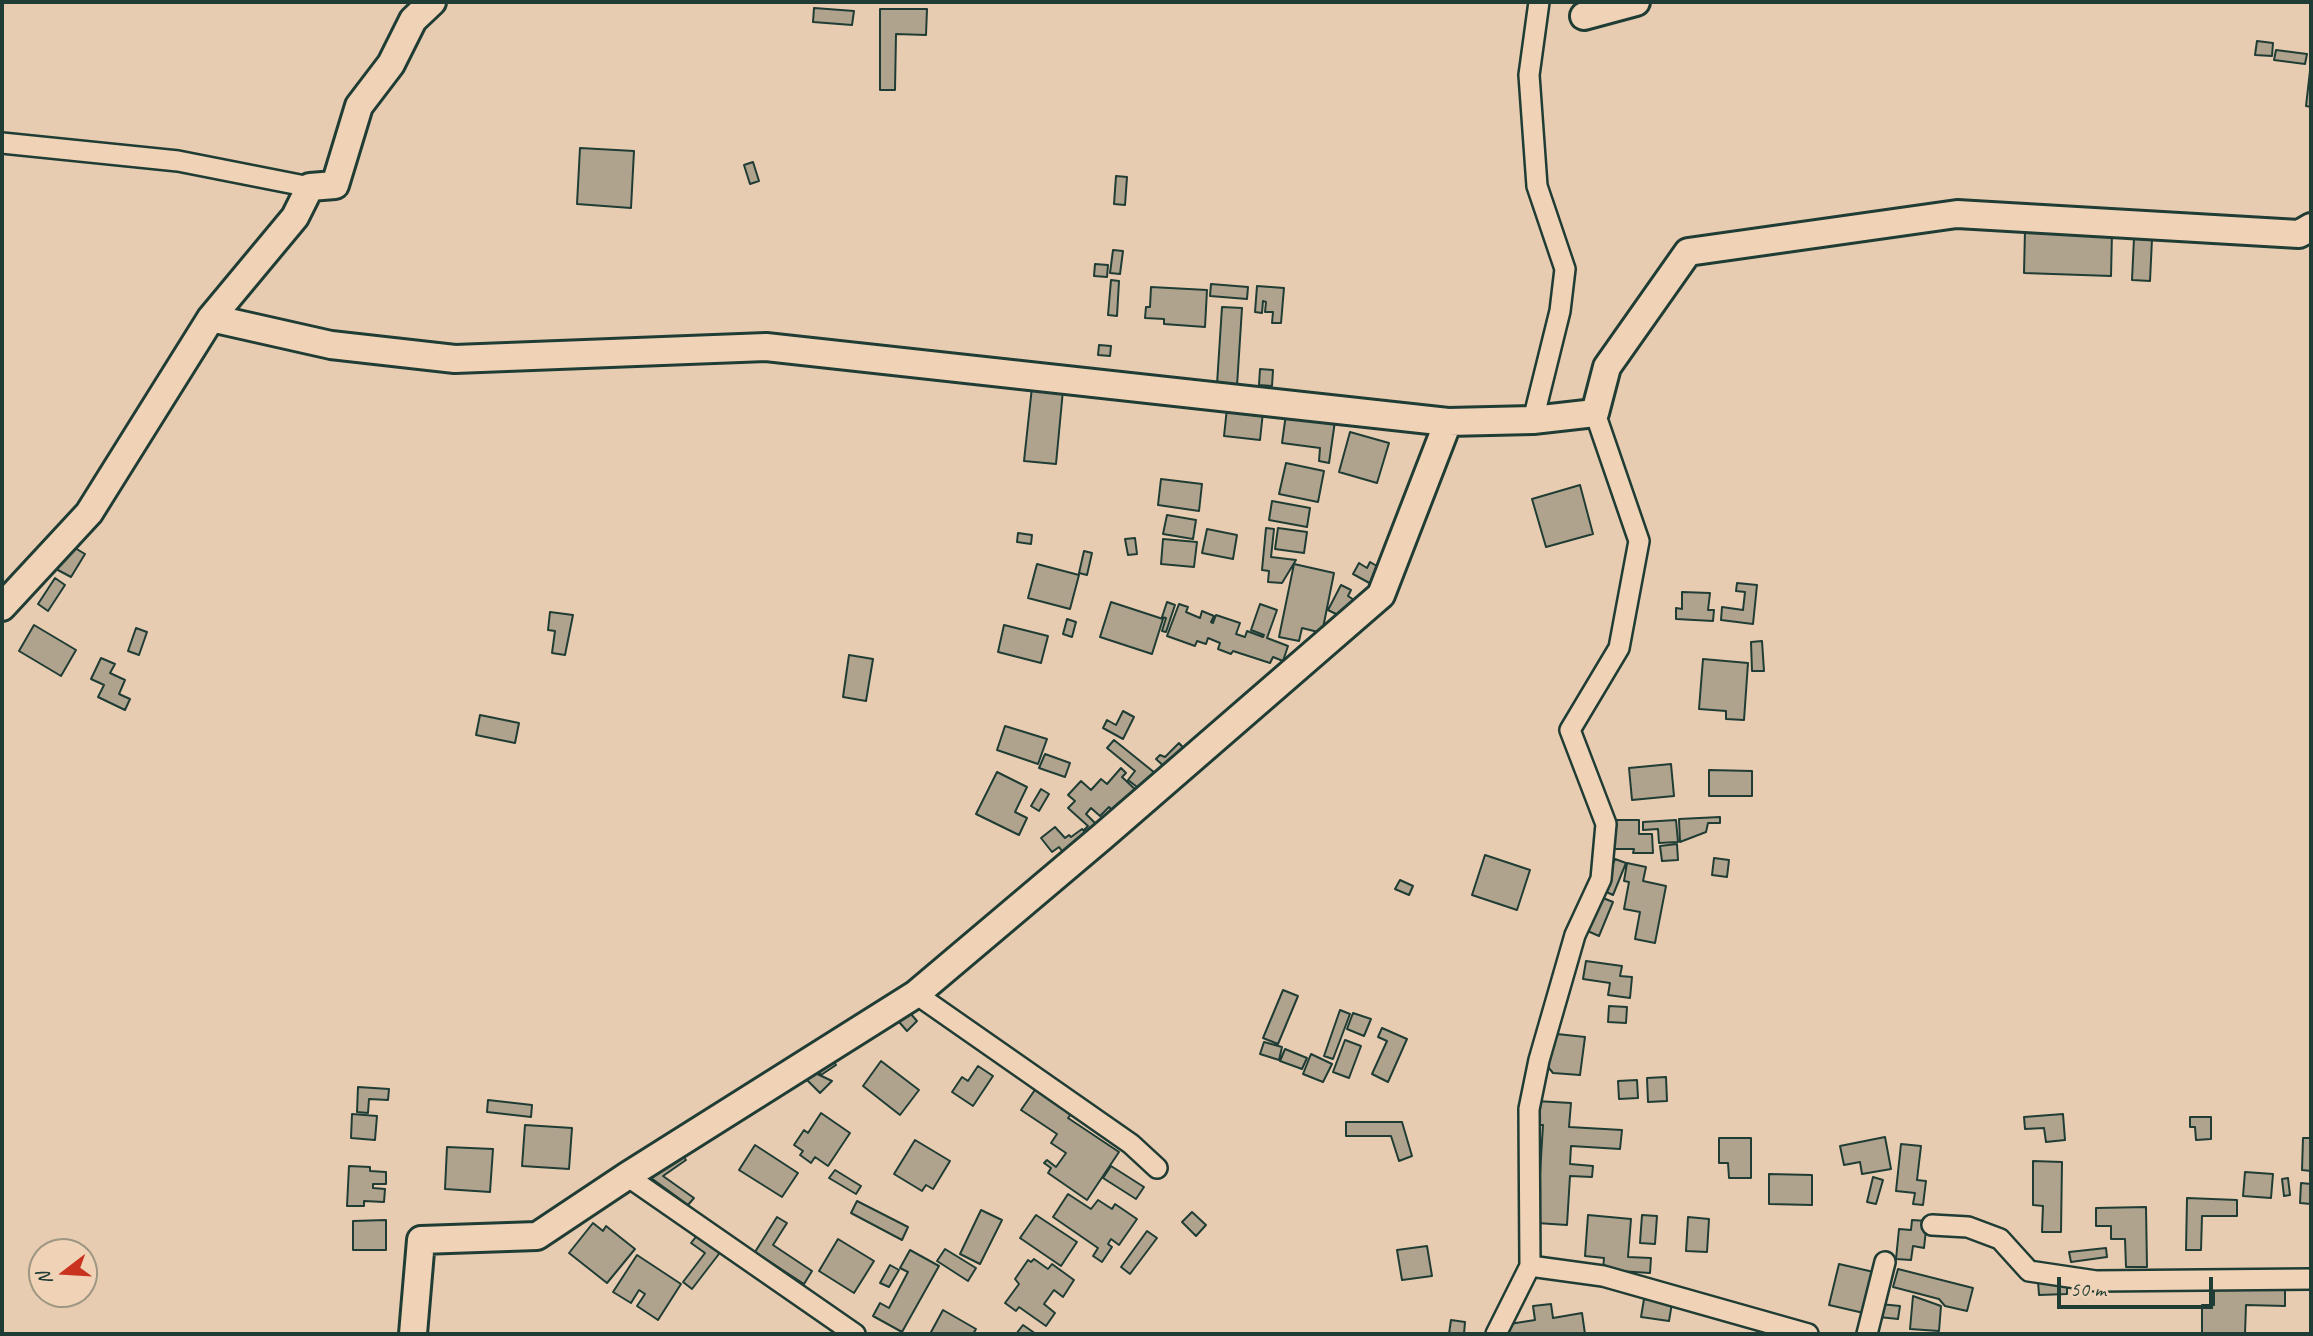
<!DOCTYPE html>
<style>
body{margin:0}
#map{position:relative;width:2313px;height:1336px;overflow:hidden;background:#e8ccb1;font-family:Caveat,sans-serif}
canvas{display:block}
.frame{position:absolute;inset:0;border:4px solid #1f3d34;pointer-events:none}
.north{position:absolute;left:28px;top:1238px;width:70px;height:70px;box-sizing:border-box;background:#f0d2b6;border:2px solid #9c9682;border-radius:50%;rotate:253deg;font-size:19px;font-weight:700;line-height:28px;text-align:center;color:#1f3d34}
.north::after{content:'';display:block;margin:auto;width:24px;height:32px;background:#c8321e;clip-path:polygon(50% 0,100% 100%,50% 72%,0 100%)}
.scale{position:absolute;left:2057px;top:1277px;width:156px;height:32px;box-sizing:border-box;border:4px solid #1f3d34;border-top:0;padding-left:9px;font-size:21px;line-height:24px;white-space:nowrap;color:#1f3d34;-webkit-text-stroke:5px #f0d2b6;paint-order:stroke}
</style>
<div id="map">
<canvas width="2313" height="1336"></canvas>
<div class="frame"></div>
<div class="north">N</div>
<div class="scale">50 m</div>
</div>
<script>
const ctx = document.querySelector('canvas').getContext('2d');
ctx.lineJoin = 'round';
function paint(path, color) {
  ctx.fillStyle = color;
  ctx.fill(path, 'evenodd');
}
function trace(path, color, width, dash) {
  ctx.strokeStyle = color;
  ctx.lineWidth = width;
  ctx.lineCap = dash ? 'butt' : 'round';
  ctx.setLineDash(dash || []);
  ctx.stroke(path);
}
const building = new Path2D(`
 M814 8 854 11 852 25 813 22Z
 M880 9H927L926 35 896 34 895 90H880Z
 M2257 41 2273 43 2272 56 2255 55Z
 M2276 50 2307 54 2305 64 2274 60Z
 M2311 62V107L2306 106Z
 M580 148 634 151 631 208 577 204Z
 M753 162 759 181 750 184 744 165Z
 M1116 176 1127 177 1125 205 1114 204Z
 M2025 230 2112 232 2111 276 2024 273Z
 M2134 238 2152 239 2150 281 2132 280Z
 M1113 250 1123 251 1120 274 1110 273Z
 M1095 264 1108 265 1107 277 1094 276Z
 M1111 280 1119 281 1117 316 1108 315Z
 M1211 284 1248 287 1247 299 1210 296Z
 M1257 286 1284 288 1281 323H1272L1273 312H1265L1266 302 1263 301 1262 313 1255 312Z
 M1151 287 1207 290 1205 327 1164 324V319L1145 318 1146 307H1150Z
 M1222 307 1242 308 1237 386 1217 384Z
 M1099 345 1111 346 1110 356 1098 355Z
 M1260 369 1273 370 1272 386 1259 385Z
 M1032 387 1063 390 1056 464 1024 461Z
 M1227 408 1263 412 1260 440 1224 436Z
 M1286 414 1335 421 1329 463 1319 461 1320 448 1282 443Z
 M1350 432 1389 443 1377 483 1339 472Z
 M1286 463 1324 471 1318 502 1279 494Z
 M1161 479 1202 484 1199 511 1158 505Z
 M1580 485 1593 534 1546 547 1532 499Z
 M1272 501 1310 508 1307 527 1269 520Z
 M1167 515 1196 520 1193 539 1163 534Z
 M1266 528 1274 529 1271 557 1296 560 1282 583 1268 582 1269 571 1262 570Z
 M1278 528 1307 532 1304 553 1275 549Z
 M1207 529 1237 535 1233 559 1202 553Z
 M1018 533 1032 535 1031 544 1017 542Z
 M1135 538 1137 554 1128 555 1125 539Z
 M1163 539 1197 542 1194 567 1161 564Z
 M70 545 85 554 71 577 56 569Z
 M1084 551 1092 553 1087 575 1079 573Z
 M1370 562 1382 569 1373 585 1353 574 1359 563 1367 568Z
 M1037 564 1079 575 1070 609 1028 598Z
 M1294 564 1334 573 1322 633 1302 628 1299 641 1279 637Z
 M55 578 65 585 48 611 38 604Z
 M1737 583 1757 585 1753 624 1721 620 1722 607 1743 610 1745 592 1736 591Z
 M1341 585 1351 590 1348 596 1354 600 1344 618 1328 610Z
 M1682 592 1710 593 1708 610H1714L1713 621 1676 619V608L1682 609Z
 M1111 602 1163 619 1152 654 1100 637Z
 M1167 602 1175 605 1166 632 1162 631 1166 618 1162 617Z
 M1179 604 1188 607 1186 612 1200 618 1202 611 1214 616 1211 622 1213 623 1216 615 1240 623 1236 634 1245 637 1247 631 1263 637 1264 635 1251 630 1260 604 1277 610 1267 638 1288 646 1283 661 1273 657 1270 663 1233 651 1231 654 1218 649 1220 643 1208 638 1206 644 1197 641 1195 646 1167 636Z
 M550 612 573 615 565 655 552 653 555 631 548 630Z
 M1067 619 1076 622 1072 637 1063 634Z
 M34 625 76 650 61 676 19 651Z
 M1004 625 1048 636 1041 663 998 652Z
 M136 628 147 632 139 655 128 651Z
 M1762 641 1764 671H1752L1751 642Z
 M849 655 873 659 866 701 843 697Z
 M101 658 115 664 110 673 125 680 119 694 130 699 125 710 98 697 104 685 91 679Z
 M1703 659 1748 663 1744 720 1726 719V711L1699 709Z
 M1123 711 1134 717 1123 739 1103 728 1107 720 1116 725Z
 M480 715 519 723 515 743 476 735Z
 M1005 726 1047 739 1038 764 997 750Z
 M1114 740 1155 773 1141 790 1128 780 1135 771 1107 748Z
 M1179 743 1186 751 1168 770 1156 759 1160 755 1165 757Z
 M1045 754 1070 763 1065 777 1039 768Z
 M1671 764 1674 796 1632 800 1629 768Z
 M1121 768 1126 773 1122 777 1139 793 1118 816 1109 807 1100 816 1091 808 1086 814 1096 824 1103 817 1107 821 1092 837 1084 830 1088 826 1068 808 1075 801 1068 795 1081 781 1091 790 1101 779 1107 784Z
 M1709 770 1752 771V796H1709Z
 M997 772 1027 787 1015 812 1027 818 1019 835 976 814Z
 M1041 789 1049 794 1039 811 1031 806Z
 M1720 817V823H1708L1706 832 1680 842 1679 819Z
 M1611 820H1639V834H1652L1653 853H1633L1634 849H1611Z
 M1676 820 1678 842 1659 843 1658 829 1643 830V822Z
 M1055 827 1065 838 1069 835 1071 837 1082 829 1087 834 1067 858 1059 847 1052 852 1041 838Z
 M1677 844 1678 860 1662 861 1660 846Z
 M1485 855 1530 870 1517 910 1472 895Z
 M1714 858 1729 860 1727 877 1712 875Z
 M1615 859 1626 863 1613 895 1602 890Z
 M1627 863 1646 867 1643 881 1666 886 1655 943 1635 939 1640 912 1624 909 1629 882 1624 881Z
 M1400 880 1413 886 1409 895 1395 889Z
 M1598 896 1613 902 1599 936 1583 929Z
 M1586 961 1622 966 1620 976 1632 977 1630 998 1608 995 1610 983 1583 979Z
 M1283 990 1298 996 1278 1044 1263 1038Z
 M903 1005 917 1021 907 1031 892 1014Z
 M1609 1006 1627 1007 1626 1023 1608 1022Z
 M1340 1010 1350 1014 1333 1059 1324 1056Z
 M1353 1013 1371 1019 1364 1036 1347 1029Z
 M1382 1028 1407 1039 1388 1082 1372 1074 1387 1041 1378 1037Z
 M1557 1034 1585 1037 1580 1075 1553 1073 1544 1062Z
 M1345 1040 1361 1046 1349 1078 1333 1072Z
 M1264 1042 1282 1047 1279 1060 1260 1054Z
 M1285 1049 1307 1058 1302 1069 1280 1061Z
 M829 1054 836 1065 821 1075 814 1065Z
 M1311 1054 1332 1064 1323 1082 1303 1074Z
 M881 1061 919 1090 900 1115 863 1086Z
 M978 1066 993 1076 973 1106 952 1092 962 1077 968 1081Z
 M809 1070 832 1081 820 1093 803 1076Z
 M1666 1077 1667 1101 1648 1102 1647 1078Z
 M1637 1080 1638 1098 1619 1099 1618 1081Z
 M1039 1084 1075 1109 1068 1118 1119 1152 1087 1200 1048 1173 1051 1168 1044 1163 1047 1160 1056 1167 1066 1153 1051 1143 1057 1134 1021 1110Z
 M358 1087 389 1089 388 1100 369 1099 368 1113 357 1112Z
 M488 1100 532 1105 531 1117 487 1112Z
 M1536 1101 1571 1103 1569 1127 1622 1130 1620 1149 1571 1146 1570 1164 1593 1166 1592 1177 1570 1176 1567 1225 1537 1223 1543 1125H1538L1539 1115 1535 1113Z
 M821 1113 850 1133 828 1166 815 1157 811 1163 800 1155 803 1151 794 1145 804 1130 808 1133Z
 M352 1114 377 1116 375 1140 351 1138Z
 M2063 1114 2065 1140 2046 1142 2044 1128 2025 1129 2024 1117Z
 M2190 1117H2211V1139L2196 1140 2195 1127H2190Z
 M1346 1122H1402L1412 1156 1399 1161 1391 1136H1346Z
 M525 1125 572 1128 569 1169 522 1166Z
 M1885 1137 1891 1169 1862 1174 1860 1162 1844 1165 1840 1146Z
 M1719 1138H1751V1178H1729L1728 1163H1719Z
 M2303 1138H2311V1171L2302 1170Z
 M915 1140 950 1161 933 1189 926 1185 922 1191 894 1174Z
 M1901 1144 1921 1146 1917 1180 1926 1181 1923 1205 1913 1204 1915 1193 1896 1191Z
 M755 1145 798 1173 782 1197 739 1170Z
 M447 1147 493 1149 490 1192 445 1189Z
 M680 1152 686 1160 663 1176 694 1198 688 1205 647 1175Z
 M2033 1161 2062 1162 2061 1232H2042L2043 1206 2033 1205Z
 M349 1166 370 1167V1171L386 1172V1184H373V1188L385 1189 384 1202 364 1201V1206H347Z
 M1111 1166 1144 1187 1136 1199 1103 1178Z
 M835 1170 861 1186 856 1194 829 1178Z
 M2245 1172 2273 1174 2271 1198 2243 1196Z
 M1769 1174 1812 1175V1205L1769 1204Z
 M1873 1177 1883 1180 1876 1204 1867 1202Z
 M2288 1178 2290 1195 2284 1196 2282 1179Z
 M2301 1183 2311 1184V1204L2300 1203Z
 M1068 1194 1091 1209 1098 1200 1112 1209 1115 1204 1137 1219 1119 1245 1111 1239 1108 1244 1112 1247 1102 1262 1093 1256 1098 1248 1053 1217Z
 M2187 1198 2237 1200V1216H2202L2201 1250H2186Z
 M857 1201 908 1227 902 1240 851 1213Z
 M2146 1207 2147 1267H2126L2125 1239H2111V1226H2096V1208Z
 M981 1210 1002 1220 980 1264 960 1254Z
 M1192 1212 1206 1225 1196 1236 1182 1222Z
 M1036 1215 1077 1242 1061 1266 1020 1238Z
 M1588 1215 1631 1219 1628 1257 1651 1258 1650 1273 1603 1270 1604 1258 1585 1256Z
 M1642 1215 1657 1216 1655 1244 1640 1243Z
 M777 1217 787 1223 773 1245 812 1271 804 1284 755 1252Z
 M1688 1217 1709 1219 1707 1252 1686 1251Z
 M386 1220V1250H353V1221Z
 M1912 1220 1927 1221 1924 1248 1913 1246 1911 1260 1896 1259 1899 1229 1911 1230Z
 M593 1223 603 1231 606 1226 635 1249 607 1283 569 1253Z
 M1147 1231 1157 1238 1130 1274 1121 1267Z
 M699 1233 722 1250 692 1289 683 1282 705 1253 691 1243Z
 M838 1239 874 1261 854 1293 819 1271Z
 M1427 1246 1432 1276 1402 1280 1397 1250Z
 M2106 1248 2107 1257 2071 1262 2069 1252Z
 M945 1249 976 1268 968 1281 937 1261Z
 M910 1250 939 1266 902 1332 873 1316 880 1303 889 1308 908 1272 900 1268Z
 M637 1255 681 1284 658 1320 637 1306 645 1294 639 1290 631 1303 613 1292Z
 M1034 1259 1048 1269 1052 1264 1074 1280 1063 1297 1054 1290 1044 1304 1055 1313 1046 1326 1019 1307 1016 1311 1005 1303 1019 1284 1015 1279 1028 1260 1031 1262Z
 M1839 1264 1878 1273 1868 1314 1829 1305Z
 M890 1265 899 1270 889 1287 880 1283Z
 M1898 1269 1973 1288 1967 1311 1945 1306 1939 1299 1893 1287Z
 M2067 1280V1294L2039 1295 2038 1281Z
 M2214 1286 2285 1287V1306L2246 1305 2245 1334 2202 1333V1305H2214Z
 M1913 1296 1941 1306 1939 1331 1910 1329Z
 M1644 1299 1672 1303 1669 1321 1641 1317Z
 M1551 1304 1553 1318 1582 1313 1585 1334H1505L1503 1325 1535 1320 1533 1306Z
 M1880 1304 1900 1306 1898 1319 1879 1317Z
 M943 1310 976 1329 973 1334H930Z
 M1451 1320 1465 1322 1464 1334H1449Z
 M1023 1325 1036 1334H1016Z`);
paint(building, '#b0a38e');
trace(building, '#1f3d34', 2);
const street = new Path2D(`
 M2 143 178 161 310 187
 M1533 420 1560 311 1565 269 1537 186 1529 75 1539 2
 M916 994 1131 1144 1157 1168
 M627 1176 855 1334
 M1932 1225 1968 1227 2000 1239 2029 1271 2096 1281 2311 1279
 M1530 1266 1603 1276 1808 1334
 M1496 1334 1530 1266 1529 1109 1539 1060 1575 935 1601 879 1606 824 1570 730 1619 648 1639 541 1595 413
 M1867 1334 1885 1262`);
const secondary = new Path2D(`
 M1584 16 1636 2
 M211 318 331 345 455 359 766 347 1448 422 1533 420 1595 413 1607 367 1688 252 1957 214 2299 234 2311 227
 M2 607 89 513 211 318 295 217 310 187 335 185 359 106 391 64 413 20 432 2
 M413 1334 421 1240 537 1236 627 1176 916 994 1103 836 1381 595 1448 422`);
trace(street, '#1f3d34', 24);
trace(secondary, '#1f3d34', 32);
trace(street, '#f0d2b6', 19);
trace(secondary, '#f0d2b6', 26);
</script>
